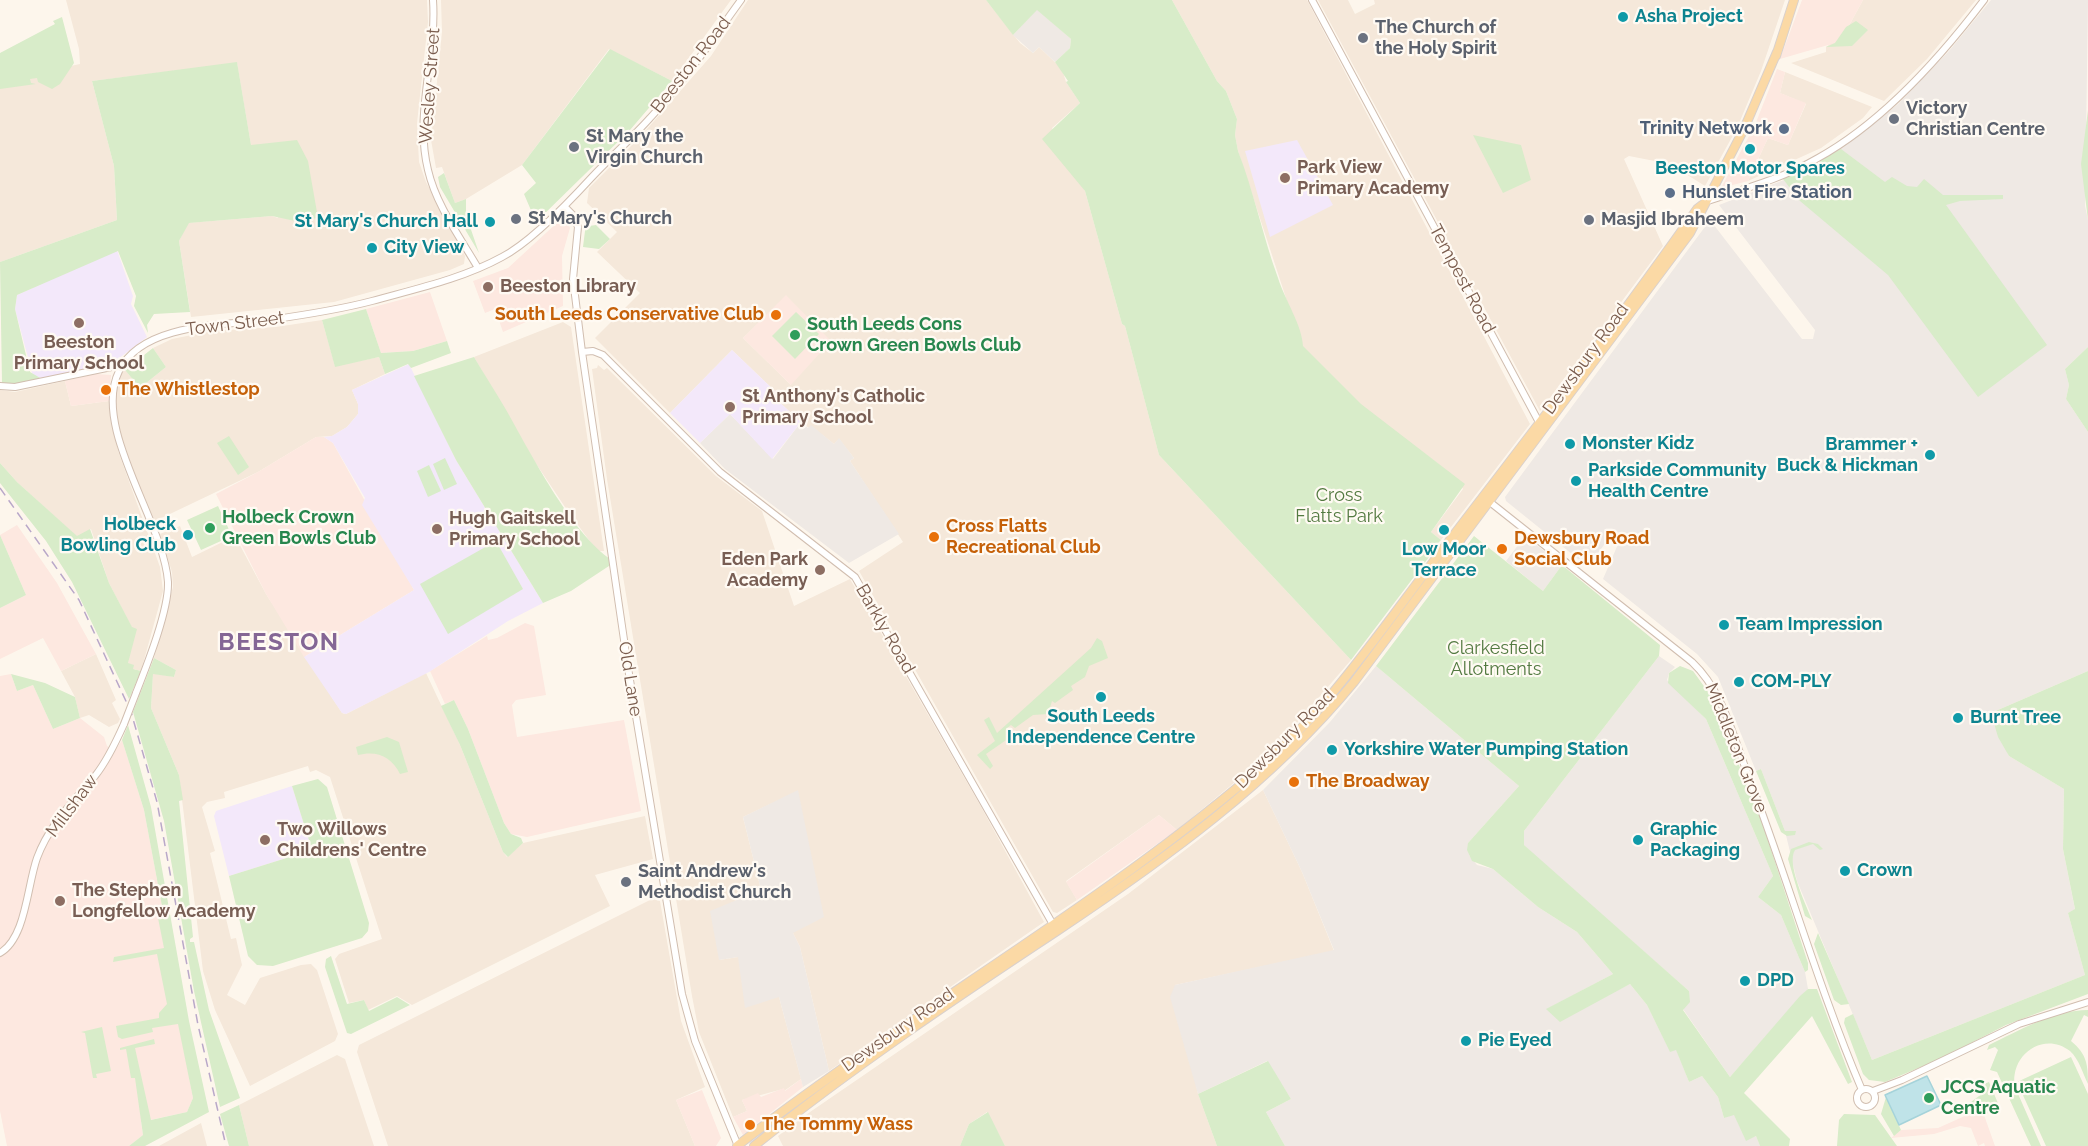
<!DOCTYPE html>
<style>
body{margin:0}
canvas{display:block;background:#fdf6ec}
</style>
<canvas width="2088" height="1146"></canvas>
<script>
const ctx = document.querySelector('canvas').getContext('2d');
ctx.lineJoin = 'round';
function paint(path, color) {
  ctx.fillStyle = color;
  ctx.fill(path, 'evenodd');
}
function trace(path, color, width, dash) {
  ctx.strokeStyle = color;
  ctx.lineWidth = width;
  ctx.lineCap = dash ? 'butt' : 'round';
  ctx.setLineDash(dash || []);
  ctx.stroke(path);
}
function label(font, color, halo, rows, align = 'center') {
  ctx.font = font + ' Raleway,sans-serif';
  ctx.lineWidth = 4.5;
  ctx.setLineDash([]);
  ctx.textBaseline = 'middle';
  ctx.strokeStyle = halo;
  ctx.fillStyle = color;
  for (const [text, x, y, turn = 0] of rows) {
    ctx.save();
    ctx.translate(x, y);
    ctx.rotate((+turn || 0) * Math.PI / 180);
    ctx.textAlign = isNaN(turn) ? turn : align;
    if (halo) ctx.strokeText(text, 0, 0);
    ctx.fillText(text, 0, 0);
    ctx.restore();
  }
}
paint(new Path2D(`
 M66 0H427L428 22 417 123 419 162 426 182 465 256 464 264 450 270 334 302 191 317 179 241 188 223 272 216 278 218 251 145 237 63 92 81 114 166 117 220 0 262V81L80 64 79 49Z
 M441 0H731L672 81 609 49 522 165 466 199 455 203 442 167 436 168 431 140 442 32Z
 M748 0H986L1020 43 1033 53 1039 47 1062 69 1066 82 1080 103 1052 128 1085 191 1122 324 1125 326 1159 455 1351 660 1290 731 1246 773 1177 830 1159 815 1066 881 1077 900 1057 913 1053 912 859 571 903 542 850 461 854 458 839 439 834 444 811 426 809 428 801 422 777 400 780 396 732 350 670 413 595 338 640 293 597 252 617 232 587 203 589 188 640 137 711 56ZM786 296 791 385 743 338Z
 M1172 0H1307L1530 424 1441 540 1431 532 1463 489 1458 481 1436 462 1361 408 1302 347 1238 151 1235 135 1237 119 1226 91 1217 81Z
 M1318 0H1348L1355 14 1375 4 1374 0H1785L1761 71 1737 128 1705 186 1670 164 1629 156 1624 159 1663 246 1540 411Z
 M1863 0H1976L1927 59 1884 101 1791 63 1826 52V47L1845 33Z
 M1785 72 1872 107 1863 118 1821 148 1748 181 1768 138 1788 145 1806 104 1780 93Z
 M322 320 335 366 379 357 385 374 352 390 358 404V414L347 427 332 436 316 437 258 472 151 523 121 444 114 404 121 365 140 388 166 367 153 348 172 339 212 331 276 327Z
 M563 322 571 327 604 551H597L567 510 531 456 474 357Z
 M598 365 604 370 607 368 716 476 762 511 794 606 850 579 980 805 1044 922 829 1071 800 947 793 933 798 791 743 817 761 890 719 960 738 957 779 997 801 1079 784 1091 783 1089 742 1100 747 1111 733 1117 699 1032 692 996 607 479 592 369 597 368Z
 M65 381 71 406 109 401 118 451 160 567 163 591 141 671 133 669 128 663 132 628 109 583 91 529 77 537 17 482 0 463V390L15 392Z
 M180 526 192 557 235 536 266 594 342 713 346 714 426 673 460 745 503 852 507 857 523 843 645 816 653 859 595 875 610 906 412 1005 397 996 368 1010 364 1000 349 1003 335 959 339 954 382 939 330 777 316 770 310 772 308 766 224 792 225 798 207 802 202 807 215 851 210 853 231 939 236 938 242 965 227 995 245 1005 260 978 301 965 311 964 317 970 338 1034 335 1041 250 1086 215 1010 203 971 179 775 151 708 153 673 174 677 176 670 154 658 173 587 172 572 160 534Z
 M96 654 116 700 112 703 120 719 118 723 109 727 89 715 80 718 75 697 61 671Z
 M1263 790 1302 872 1334 951 1175 985 1198 1094 1217 1146H1005L987 1112 969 1124 960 1146H783L778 1136 810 1112 1128 894Z
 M652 899 660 901 681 1021 705 1087 676 1100 695 1146H388L357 1052 359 1045Z
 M337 1055 345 1059 374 1146H249L239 1105Z
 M201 1123 207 1146H159Z`), '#f5e8da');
paint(new Path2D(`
 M1802 0H1863L1845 33 1835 43 1780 59Z
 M1777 69 1785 72 1780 93 1806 103 1788 145 1768 138 1748 181 1721 188 1755 125Z
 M560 220 568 223 570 228 562 256 563 306 503 332 495 309 485 313 473 281 508 268Z
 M430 292 447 341 413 351 381 353 366 309Z
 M786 295 831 341 791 385 743 338Z
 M96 374 111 375 109 401 71 406 65 381Z
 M316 437H324L333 443 414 590 304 657 266 594 216 494 258 472Z
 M17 525 57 583 96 654 61 671 43 638 0 659V608L26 595 0 535Z
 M525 623 534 626 546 695 516 700 512 705 517 737 624 720 641 811 527 837 511 834 504 823 468 729 454 700 445 704 430 671 487 636 488 640 497 638Z
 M11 674 17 691 33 685 53 729 80 718 104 737 107 746 115 751 122 740 144 810 164 917 159 918 193 1098 187 1112 141 1122 143 1135 129 1146H7L0 1111V676Z
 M1159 815 1177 830 1077 900 1066 882Z
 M801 1079 803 1087 743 1135 733 1117 747 1111 742 1100 758 1093 761 1097 784 1088 785 1091Z
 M702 1090 721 1138 716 1146H695L676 1100Z
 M1976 1111 1984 1115 1995 1146H1985L1984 1143 1978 1146 1971 1128 1960 1126 1934 1134 1891 1138 1901 1130 1938 1128Z`), '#fde8e0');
paint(new Path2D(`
 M1991 0H2088L2085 206 2088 220V347L2065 369 2069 385 2066 399 2088 432V671L1991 713 2009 756 2064 789 2063 849 2075 910 2068 913 2085 975 1872 1060 1797 881 1785 831 1761 769 1756 771 1718 677 1697 654 1603 579 1622 535 1614 531 1588 567 1506 501 1505 497 1710 220 1802 339H1813L1815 330 1719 205 1784 180 1822 161 1866 130 1898 104 1949 51Z
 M1037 9 1071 39 1070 48 1055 62 1039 47 1033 53 1013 35Z
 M730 414 773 459 801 422 808 428 811 425 834 444 839 438 854 458 850 461 899 534 849 563 725 469 700 443Z
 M1525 536 1562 565 1543 591 1506 561Z
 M1659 656 1675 667 1669 673 1667 680 1706 719 1773 876 1758 897 1781 915 1805 972 1808 989 1730 1077 1683 1009 1689 991 1530 852 1524 845 1523 838 1524 831Z
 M1376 666 1519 786 1468 843 1469 855 1477 865 1493 869 1538 907 1577 932 1613 974 1547 1009 1597 1000 1630 984 1647 1005 1670 1051 1676 1049 1689 1082 1702 1076 1718 1097 1724 1118 1734 1114 1746 1140 1756 1136 1760 1146H1285L1266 1112 1291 1099 1267 1061 1198 1094 1170 997 1175 985 1334 950 1302 872 1263 790 1330 722Z
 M798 790 824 917 793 933 800 947 829 1071 803 1087 779 997 745 1008 738 957 719 960 710 911 761 890 743 817Z`), '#efe9e4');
paint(new Path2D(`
 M1297 140 1333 205 1270 237 1245 151Z
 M117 250 133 296 131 304 147 337 114 362 42 378 33 376 15 309 17 295Z
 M732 350 780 396 777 400 801 422 772 459 730 414 700 443 670 413Z
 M409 364 456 460 543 603 508 621 429 672 346 714 342 713 304 657 414 590 362 505 365 498 333 443 324 437 332 436 347 427 358 414V404L352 390Z
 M292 786 312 850 229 876 214 816 216 811Z`), '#f3e8fa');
paint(new Path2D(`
 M986 0H1172L1217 81 1226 91 1237 119 1235 135 1238 151C1254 192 1263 237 1278 278 1285 300 1302 325 1303 346L1361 404 1465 484 1431 532 1441 540 1429 552V557L1351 660 1159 455 1125 326 1122 324 1085 191 1042 139 1080 103 1066 82 1068 81 1055 62 1070 48 1071 39 1037 10 1013 35Z
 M62 17 74 63 60 84 52 89 38 82 37 78 30 79 31 83 36 84 0 89V53L55 24 53 21Z
 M1856 21 1868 30 1852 46 1826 47 1835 43 1846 27Z
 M610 49 672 81 630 130 536 222 524 194 536 183 522 165Z
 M237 62 251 145 297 140 308 161 318 218 295 221 272 216 189 223 179 241 190 312 154 314 147 325 148 333 134 306 136 296 118 251 17 295 15 309 30 372 42 379 23 383H2L0 262 117 220 114 166 92 81Z
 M2088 110V220L2081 164Z
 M1473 135 1521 145 1531 180 1503 193Z
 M1841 149 1885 182 1892 177 1907 186 1917 187 1924 179 1943 195H2003V199L1960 201 1946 205 2047 345 1978 397 1888 275 1800 201 1783 179Z
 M444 173 455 203 466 199V215L479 253 440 187 438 177Z
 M586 223 589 226 596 225 610 239 599 249 583 247Z
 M366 309 381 353 413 351 447 341 451 353 411 368 408 364 385 374 379 357 335 367 322 320Z
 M796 312 819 334 795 359 772 336Z
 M2088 347V432L2066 399 2069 385 2065 369Z
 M153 348 166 367 140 388 125 370Z
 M474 357C484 374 495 391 505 408 529 450 572 535 612 560V564L571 591 543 603 456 460 414 376Z
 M229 436 249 467 238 475 217 443Z
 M445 458 457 484 444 490 433 464Z
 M0 463 17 482 77 536 90 529 109 583 132 627 137 629 128 663 134 665 133 669 141 671 129 699 72 582 46 541 0 483Z
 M429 465 441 491 428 497 417 471Z
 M218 506 232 536 201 550 187 520Z
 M0 535 26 595 0 608Z
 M1474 536 1543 591 1562 565 1660 645 1659 656 1524 831V845L1689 991 1690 1002 1683 1010 1730 1077 1800 996 1808 989H1817L1852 1082 1848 1084 1812 1016 1744 1093 1790 1139 1789 1146H1760L1756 1136 1746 1141 1734 1115 1724 1118 1718 1097 1702 1076 1689 1082 1676 1050 1670 1052 1647 1005 1630 984 1560 1022 1546 1009 1613 974 1577 932 1538 907 1493 869 1472 861 1467 850 1468 843 1519 786 1376 666Z
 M496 541 523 589 448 634 420 584Z
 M1097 638 1102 641 1108 658 1089 666 1085 677 1071 686 1073 690 1055 703 1052 701 1048 714 1033 715 1015 728 1011 725 1007 728 1012 736 986 754 993 766 990 769 977 755 995 741 984 720 989 717 997 733 1091 648Z
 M154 658 176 670 174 677 153 674 151 708 179 775 183 800 179 801 193 937 190 939V942H194L209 1010 240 1098 220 1107 194 991 164 821 133 712Z
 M1680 666 1693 671 1711 696 1762 822 1808 963V970L1805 972 1781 915 1758 897 1773 876 1706 719 1668 683 1669 673Z
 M2088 671V994L2006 1025 1940 1059 1885 1082 1869 1080 1863 1074 1844 1023 1845 1018 1853 1014 1872 1060 2085 975 2068 913 2075 909 2063 849 2064 789 2009 756 1998 737 1991 713Z
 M11 674 45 683 75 697 80 718 53 729 33 685 17 691Z
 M454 700 468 729 504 823 511 834 521 838 523 843 508 857 503 852 460 745 441 706Z
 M128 725 151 807 189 1021 209 1112 145 1146H129L143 1135 135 1078H131L126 1049 120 1050V1048L154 1039 155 1044 135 1048 151 1120 187 1112 193 1098 178 1024 152 1028 153 1032 122 1039 118 1037 116 1026 159 1018V1013L167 1004 157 954 113 962 114 957 164 948 158 918 164 917 144 810 122 740Z
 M387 737 399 742 408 772 400 774C392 757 377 750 358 755L356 747Z
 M1761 769 1785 831H1796L1795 835 1787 836 1781 832 1756 771Z
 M318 779 327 787 369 923 368 931 362 938 273 966 257 965 248 956 229 876 312 850 292 786Z
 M1809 842 1818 844 1823 849 1820 850 1813 844 1795 850C1786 863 1806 905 1812 920L1805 916 1788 859 1791 849Z
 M1818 933 1849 1004 1841 1005 1834 1000 1814 944Z
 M331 956 347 1004 364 1000 369 1011 397 997 410 1005 351 1034 347 1033 325 967 326 959Z
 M2088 1010V1017L2084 1015 2071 1041C2087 1054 2088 1065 2088 1084 2083 1074 2079 1059 2070 1051 2043 1030 2009 1056 2015 1087L2041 1146H2031L1997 1072 1990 1070 1998 1050 1995 1047 1987 1050 1989 1045C2018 1031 2054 1010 2088 1010Z
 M102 1027 111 1071 96 1074 97 1078H93L85 1033 81 1032Z
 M2071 1057 2088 1094V1146H2046L2017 1082Z
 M1268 1061 1291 1099 1266 1112 1285 1146H1217L1198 1094Z
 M1989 1082 2000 1108 1984 1115 1976 1111 1971 1102 1983 1093 1984 1084Z
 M1886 1097 1901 1130 1894 1136 1881 1114Z
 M239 1105 249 1146H229L220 1114Z
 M988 1112 1005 1146H960L969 1124Z
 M1844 1114 1875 1115 1897 1146H1837L1839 1120Z`), '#d8ecc9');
const water = new Path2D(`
 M1927 1076 1941 1105 1899 1125 1885 1095Z`);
paint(water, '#bfe3e8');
trace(water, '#a5d3da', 1.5);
const minor = new Path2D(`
 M433 0C437 56 414 114 428 170 436 205 460 237 478 268
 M1312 0 1540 424
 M1707 201C1744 189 1784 178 1818 158 1883 122 1940 58 1984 0
 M565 207 573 215 578 227 573 279 582 352 629 674 682 994 695 1041 738 1146
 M582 352 593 351 603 355 720 472 855 577 1055 928
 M0 386 15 387 121 365
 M1486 499 1692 662C1723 691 1733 736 1748 775 1788 879 1818 987 1862 1090
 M136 693C147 665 169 610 168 582 164 522 91 428 119 371 142 323 224 325 269 320 304 315 338 310 372 301 415 289 462 279 502 257 531 242 570 201 592 177 611 157 632 138 650 118 684 82 712 40 741 0
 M0 953C26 938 27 886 37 858 49 825 73 802 95 776 107 761 116 742 124 724
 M1857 1098a9 9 0 1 1 18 0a9 9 0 1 1-18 0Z
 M1873 1091 1902 1080 2019 1024 2088 1002`);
const major = new Path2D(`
 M1776 56 1794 0
 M737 1146C904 1016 1090 913 1251 776 1326 713 1381 630 1440 553 1527 439 1615 326 1697 209L1706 202
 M754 1146C850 1069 954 999 1057 931 1165 859 1271 783 1354 682L1690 233 1744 129 1777 52`);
trace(minor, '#d1beb0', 8);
trace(major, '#dad1cd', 10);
trace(minor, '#fff', 6);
trace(major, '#fbd9a5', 8);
trace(new Path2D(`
 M0 488 79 600 131 712 157 802 198 1025 226 1146`), '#b9a8c9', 1.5, [9, 6]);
const minorBridge = new Path2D(`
 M124 724 136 693`);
trace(minorBridge, '#d1beb0', 8, []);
trace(minorBridge, '#fff', 6);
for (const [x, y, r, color] of [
 [1623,17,6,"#0f9aa8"],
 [1363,38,6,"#6b7280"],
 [1894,119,6,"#6b7280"],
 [1784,129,6,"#5c6f8a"],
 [574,147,6,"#6b7280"],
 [1750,149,6,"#0f9aa8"],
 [1285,178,6,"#8d6e63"],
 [1670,193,6,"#5c6f8a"],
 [516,219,6,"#6b7280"],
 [1589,220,6,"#6b7280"],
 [490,222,6,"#0f9aa8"],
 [372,248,6,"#0f9aa8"],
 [488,287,6,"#8d6e63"],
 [776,315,6,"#e8710a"],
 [79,323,6,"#8d6e63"],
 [795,335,6,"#2e9e5b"],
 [106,390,6,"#e8710a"],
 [730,407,6,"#8d6e63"],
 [1570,444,6,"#0f9aa8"],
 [1930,455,6,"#0f9aa8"],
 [1576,481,6,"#0f9aa8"],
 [210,528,6,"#2e9e5b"],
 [437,529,6,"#8d6e63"],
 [1444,530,6,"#0f9aa8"],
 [188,535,6,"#0f9aa8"],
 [934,537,6,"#e8710a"],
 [1502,549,6,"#e8710a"],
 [820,570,6,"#8d6e63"],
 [1724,625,6,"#0f9aa8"],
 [1739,682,6,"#0f9aa8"],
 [1101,697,6,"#0f9aa8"],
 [1958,718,6,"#0f9aa8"],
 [1332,750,6,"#0f9aa8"],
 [1294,782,6,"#e8710a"],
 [265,840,6,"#8d6e63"],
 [1638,840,6,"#0f9aa8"],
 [1845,871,6,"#0f9aa8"],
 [626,882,6,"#6b7280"],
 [60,901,6,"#8d6e63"],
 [1745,981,6,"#0f9aa8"],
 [1466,1041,6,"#0f9aa8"],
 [1929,1098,6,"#2e9e5b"],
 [750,1125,6,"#e8710a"]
]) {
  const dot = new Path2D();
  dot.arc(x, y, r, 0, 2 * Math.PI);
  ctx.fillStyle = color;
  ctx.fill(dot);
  trace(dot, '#fffaf3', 2);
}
label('bold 18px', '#0d838f', '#fffaf3', [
 ["Asha Project",1635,17],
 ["Beeston Motor Spares",1750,169,"center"],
 ["St Mary's Church Hall",478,222,"right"],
 ["City View",384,248],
 ["Monster Kidz",1582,444],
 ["Brammer +",1918,445,"right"],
 ["Buck & Hickman",1918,466,"right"],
 ["Parkside Community",1588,471],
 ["Health Centre",1588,492],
 ["Holbeck",176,525,"right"],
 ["Bowling Club",176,546,"right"],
 ["Low Moor",1444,550,"center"],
 ["Terrace",1444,571,"center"],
 ["Team Impression",1736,625],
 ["COM-PLY",1751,682],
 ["South Leeds",1101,717,"center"],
 ["Independence Centre",1101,738,"center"],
 ["Burnt Tree",1970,718],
 ["Yorkshire Water Pumping Station",1344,750],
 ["Graphic",1650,830],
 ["Packaging",1650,851],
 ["Crown",1857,871],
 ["DPD",1757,981],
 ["Pie Eyed",1478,1041]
], 'left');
label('bold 18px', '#5b616d', '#fffaf3', [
 ["The Church of",1375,28],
 ["the Holy Spirit",1375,49],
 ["Victory",1906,109],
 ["Christian Centre",1906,130],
 ["St Mary the",586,137],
 ["Virgin Church",586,158],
 ["St Mary's Church",528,219],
 ["Masjid Ibraheem",1601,220],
 ["Saint Andrew's",638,872],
 ["Methodist Church",638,893]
], 'left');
label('18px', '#7a5c4d', '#fffaf3', [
 ["Beeston Road",691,65,-52],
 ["Wesley Street",430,86,-86],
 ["Tempest Road",1462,279,62],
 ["Town Street",235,324,-7],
 ["Dewsbury Road",1586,359,-54],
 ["Barkly Road",885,629,60],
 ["Old Lane",630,679,81],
 ["Dewsbury Road",1285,739,-45],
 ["Middleton Grove",1736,748,68],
 ["Millshaw",72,806,-53],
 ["Dewsbury Road",898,1030,-35]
]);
label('bold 18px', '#4e5e75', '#fffaf3', [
 ["Trinity Network",1772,129],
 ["Hunslet Fire Station",1682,193,"left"]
], 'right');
label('bold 18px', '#785e54', '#fffaf3', [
 ["Park View",1297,168],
 ["Primary Academy",1297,189],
 ["Beeston Library",500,287],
 ["Beeston",79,343,"center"],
 ["Primary School",79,364,"center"],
 ["St Anthony's Catholic",742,397],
 ["Primary School",742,418],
 ["Hugh Gaitskell",449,519],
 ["Primary School",449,540],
 ["Eden Park",808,560,"right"],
 ["Academy",808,581,"right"],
 ["Two Willows",277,830],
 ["Childrens' Centre",277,851],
 ["The Stephen",72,891],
 ["Longfellow Academy",72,912]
], 'left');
label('bold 18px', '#c56008', '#fffaf3', [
 ["South Leeds Conservative Club",764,315,"right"],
 ["The Whistlestop",118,390],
 ["Cross Flatts",946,527],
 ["Recreational Club",946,548],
 ["Dewsbury Road",1514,539],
 ["Social Club",1514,560],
 ["The Broadway",1306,782],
 ["The Tommy Wass",762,1125]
], 'left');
label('bold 18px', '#27864d', '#fffaf3', [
 ["South Leeds Cons",807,325],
 ["Crown Green Bowls Club",807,346],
 ["Holbeck Crown",222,518],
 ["Green Bowls Club",222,539],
 ["JCCS Aquatic",1941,1088],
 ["Centre",1941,1109]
], 'left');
label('18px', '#537a41', '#fffaf3', [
 ["Cross",1339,496],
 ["Flatts Park",1339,517],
 ["Clarkesfield",1496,649],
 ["Allotments",1496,670]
]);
ctx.letterSpacing = '1.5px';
label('bold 24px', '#846695', '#fffaf3', [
 ["BEESTON",279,643]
]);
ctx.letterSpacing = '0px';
</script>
